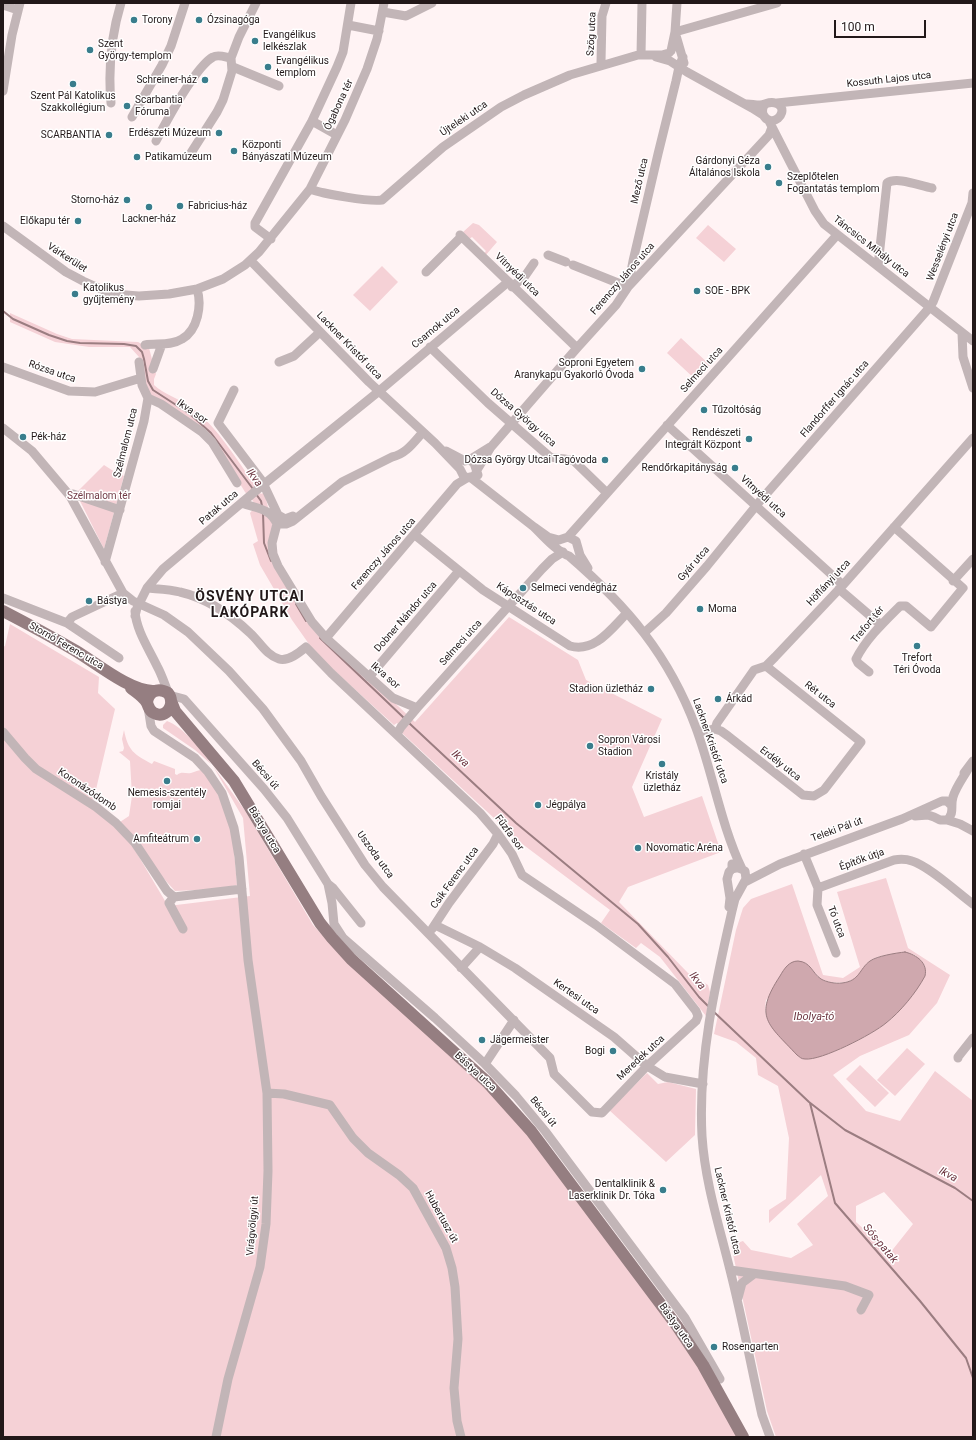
<!DOCTYPE html>
<meta charset="utf-8">
<style>
body{margin:0}
#map{position:relative;width:976px;height:1440px;overflow:hidden;background:#fff3f4;font-family:Roboto,sans-serif}
canvas{display:block}
.frame{position:absolute;inset:0;border:4px solid #221819;pointer-events:none}
.scale{position:absolute;left:834px;top:20px;width:92px;height:18px;box-sizing:border-box;border:2px solid #221819;border-top:0;padding-left:5px;font-size:12px;line-height:14px;white-space:nowrap;color:#221819;-webkit-text-stroke:3px #fff;paint-order:stroke}
</style>
<div id="map">
<canvas width="976" height="1440"></canvas>
<div class="frame"></div>
<div class="scale">100 m</div>
</div>
<script>
const ctx = document.querySelector('canvas').getContext('2d');
ctx.lineJoin = 'round';
function paint(path, color) {
  ctx.fillStyle = color;
  ctx.fill(path, 'evenodd');
}
function trace(path, color, width, dash) {
  ctx.strokeStyle = color;
  ctx.lineWidth = width;
  ctx.lineCap = dash ? 'butt' : 'round';
  ctx.setLineDash(dash || []);
  ctx.stroke(path);
}
function label(font, color, halo, rows, align = 'center') {
  ctx.font = font + ' Roboto,sans-serif';
  ctx.lineWidth = 3;
  ctx.setLineDash([]);
  ctx.textBaseline = 'middle';
  ctx.strokeStyle = halo;
  ctx.fillStyle = color;
  for (const [text, x, y, turn = 0] of rows) {
    ctx.save();
    ctx.translate(x, y);
    ctx.rotate((+turn || 0) * Math.PI / 180);
    ctx.textAlign = isNaN(turn) ? turn : align;
    if (halo) ctx.strokeText(text, 0, 0);
    ctx.fillText(text, 0, 0);
    ctx.restore();
  }
}
paint(new Path2D(`
 M473 223 479 225 497 242 485 256 483 254 486 251 472 237 468 240 463 232Z
 M708 225 736 249 724 262 696 238Z
 M382 266 398 282 370 311 353 295Z
 M10 313 57 334 72 339 138 342 149 348 156 374 154 379V385C164 394 177 398 188 405 215 423 236 459 255 485H254L261 494 263 493 265 495 273 527V556L330 642 415 722 509 617 578 660 586 680 662 719 632 787 644 817 702 796 721 852 628 887 619 902 688 973 708 985 710 992 706 1016 660 957 641 943 636 948 601 923 610 910 521 843 402 733 403 729 397 723 394 725 316 654 292 620 260 565 253 544 258 541 250 513 255 507 253 501 245 492 213 440 152 397 144 385 143 370 139 357 130 347H89L55 342 10 322Z
 M681 338 710 365 696 380 667 353Z
 M104 465 115 472 124 476 104 549 76 493Z
 M10 624 99 677 98 693 115 709 93 802 120 822 129 816 132 796 130 761 119 752 123 751 124 748 122 739 124 730C128 751 134 754 152 764L154 761 175 769V774L177 775C182 771 185 774 191 773 196 772 199 769 205 770L212 781 232 827 237 885 217 889 175 891 129 840 168 906 250 896 243 818 213 766 246 812 313 925 338 952 495 1094 536 1143 674 1329 700 1368 738 1437H3V647L5 646Z
 M167 721C182 726 203 751 211 764L195 750 163 728V725Z
 M886 878 908 948 950 975 937 1003 909 1035 860 1056 833 1075 866 1111 900 1121 935 1071 973 1101V1437H776L767 1411 731 1245 743 1241 751 1250 791 1258 813 1245 797 1224 828 1196 821 1175 769 1223V1210L786 1199 789 1138 778 1086 758 1075 756 1058 736 1042 714 1034 736 930 743 908 751 899 792 884 823 975 843 978 860 967 837 892ZM900 953 915 955 925 966C918 978 912 992 904 1004 888 1028 860 1038 836 1051L773 1029C766 1020 764 1012 766 1000L803 962C812 966 815 976 823 980 838 985 853 984 863 971 865 967 867 963 870 961 878 955 891 955 900 953ZM884 1192 913 1224 890 1253 856 1222V1206Z
 M907 1048 925 1064 895 1096 877 1080Z
 M860 1065 889 1093 875 1107 846 1079Z
 M647 1073 658 1084 668 1082 696 1089 695 1135 666 1162 609 1110Z`), '#f5d1d6');
const water = new Path2D(`
 M905 952C917 955 928 963 925 976 916 993 900 1012 886 1023 873 1034 821 1061 805 1059 801 1059 800 1057 797 1055 768 1024 753 1017 780 976 784 969 789 961 798 961 811 962 812 973 821 979 826 982 836 984 842 983 860 981 859 969 870 961 877 956 896 953 905 952Z`);
paint(water, '#cfa8ae');
trace(water, '#9b7d81', 1);
trace(new Path2D(`
 M3 311 13 319 49 335 67 341 80 343 124 344 136 346 142 352 144 359 148 381 153 390 190 414 211 433 253 489
 M256 494 261 501 262 506
 M263 513 264 543 271 561
 M296 604 306 621
 M320 638 404 718
 M409 723 516 823 638 924 668 957 699 997 708 1006
 M714 1012 809 1102 845 1130 955 1188 973 1201
 M810 1103 835 1203 920 1301 966 1358 973 1378`), '#9b7d81', 2);
trace(new Path2D(`
 M3 5 18 10
 M383 12 406 16 432 3
 M348 25 379 31
 M675 32 777 3
 M675 32 684 63
 M671 51 675 32 677 3
 M641 55 642 3
 M656 57 670 61 687 72 752 108 763 115
 M602 65 601 62 602 16 606 3
 M233 67 279 86
 M3 91 12 35 20 3
 M111 103C108 69 111 36 121 3
 M777 103 973 83
 M747 104C751 104 755 105 760 105 765 105 769 101 775 103 787 106 782 120 771 121 763 119 760 111 765 104
 M132 117 162 65 171 46 185 3
 M312 121 337 135
 M769 121 815 211 824 224 973 341
 M156 141C166 122 195 67 213 57 218 54 225 57 231 58
 M189 156 217 112 223 100 232 71 231 58 239 37 256 3
 M310 189C323 194 370 202 382 200L443 147 501 107 524 95 570 75 638 55H662L669 53
 M3 226 66 272 83 281 112 294 139 296 169 294 197 289 223 279 245 265 259 252 310 189 345 120 367 69 377 39 384 3
 M460 235 577 348
 M271 239 255 227V223L312 121 337 67 343 52 351 3
 M548 255 566 262
 M251 261 369 382 435 443 460 469 463 475 467 478 470 477 474 476 477 472
 M573 265 628 287
 M878 266 887 183C897 176 920 186 932 188
 M426 272 461 237
 M512 287 525 276 534 263
 M628 287 633 261 658 154 676 81 679 67 683 57
 M962 333 963 357 973 388
 M145 345C157 343 171 346 182 339 198 330 202 305 197 289
 M430 347 488 403 550 457C558 459 566 458 574 461L607 493
 M139 362 142 385 148 398 161 404 183 419 202 432 212 442 237 483
 M279 362 294 356 320 332
 M3 367 69 391 95 392 141 378
 M153 369 162 344
 M234 390 218 423 262 481 278 515 285 519 293 516
 M667 425 843 585
 M3 428 32 451 70 496 123 593 133 601 164 615 188 632 229 671 263 709 301 761 321 796 365 865 383 887 550 1058 554 1074 592 1112 602 1113 647 1066 696 1021 698 1016 696 1011 675 984 596 925 522 875 512 854 498 834 480 813 331 673 306 647C300 652 288 662 279 659 266 655 260 642 250 633 231 615 206 598 180 592 169 589 157 589 147 588
 M446 451 465 461 469 460 474 463 478 475
 M469 460 490 447
 M477 470 491 447 577 348 616 305 628 287 769 135 772 127
 M470 477 534 527 548 537 559 540 568 537 576 541 580 555 588 568
 M70 496 73 494 120 510
 M242 503C258 509 270 508 277 524L272 543 273 554 278 566 312 622 326 638 393 698 417 708
 M277 524H286L293 521 342 482 392 457C406 454 414 442 423 432
 M534 527C543 536 557 552 569 556 627 606 669 655 696 728 713 774 721 825 742 869
 M415 535 483 590 570 646C595 653 612 628 627 613
 M568 537 837 235
 M105 562 144 421 148 398
 M953 581 973 559
 M839 589 881 625
 M3 598 67 623 119 658
 M135 611C136 630 149 649 157 666 162 675 165 685 169 695
 M135 616 137 608 147 588 163 569 258 489 378 392 508 282
 M67 623 72 617 123 593
 M644 633 666 613 707 566 760 501 930 307 933 302 972 203 973 193
 M326 638 457 484 467 478
 M869 672 858 663 856 659C866 639 884 622 900 606H906L931 627 963 588 894 527
 M369 677 459 571
 M169 695 184 699 264 789 287 818 328 884 332 903 334 924 343 938 435 1018 485 1064 516 1096 545 1131 685 1318 720 1379
 M148 707 151 726 154 731 195 758 208 772 222 793 234 828 239 857 248 960 267 1093 268 1171 266 1224 260 1267 228 1379 216 1437
 M715 729 721 731 728 736 803 795 814 796 824 790 861 742 766 666
 M3 732 25 758 36 769 96 807 116 823 135 843 167 891 174 897 169 903 183 929
 M698 732 715 729 717 723 754 670 766 666 775 657 843 585 973 438
 M397 734 401 727 417 708 542 569 552 559 563 552
 M964 773 973 761
 M915 816 928 815 934 817 940 820H947L960 824 973 831
 M947 820C955 813 950 806 953 797 956 787 963 778 968 769
 M804 854 818 888 817 905 836 953
 M732 869C737 867 740 868 745 871L746 879 735 899 732 911C715 985 698 1060 702 1136 705 1182 719 1225 730 1270 742 1317 751 1366 762 1415L770 1437
 M745 882 780 864 902 819 942 801H947L951 805
 M328 884 333 888 361 923
 M818 888 894 860C900 859 906 859 912 861 929 866 958 893 973 904
 M174 897 242 889
 M729 907 730 898 727 879 729 872 732 869V864
 M435 925 480 947 515 968 614 1037 647 1066 665 1077 703 1084
 M432 929 449 903 493 844 498 834
 M461 968 480 947
 M958 1058V1057L973 1038
 M485 1064 514 1020
 M267 1093 284 1094 330 1105 353 1138 368 1153 399 1175 413 1188 446 1248 452 1268 455 1287 458 1339 454 1388 457 1421 461 1437
 M730 1270 845 1286 869 1295 861 1310
 M738 1298 742 1283 754 1274`), '#c2b5b7', 9);
trace(new Path2D(`
 M3 611C28 624 52 637 76 651 96 663 131 692 154 691
 M131 688C136 692 144 697 147 703 149 707 149 711 154 713 167 720 176 703 168 693 158 687 148 691 147 703
 M171 701 175 711 234 781 320 923 332 938 351 959 487 1082 531 1131 677 1326 703 1365 743 1437`), '#957e81', 12);
for (const [x, y, r, color] of [
 [134,20,4,"#397d8c"],
 [199,20,4,"#397d8c"],
 [255,41,4,"#397d8c"],
 [90,50,4,"#397d8c"],
 [268,67,4,"#397d8c"],
 [205,80,4,"#397d8c"],
 [73,84,4,"#397d8c"],
 [127,106,4,"#397d8c"],
 [219,133,4,"#397d8c"],
 [109,135,4,"#397d8c"],
 [234,151,4,"#397d8c"],
 [137,157,4,"#397d8c"],
 [768,167,4,"#397d8c"],
 [779,183,4,"#397d8c"],
 [127,200,4,"#397d8c"],
 [180,206,4,"#397d8c"],
 [149,207,4,"#397d8c"],
 [78,221,4,"#397d8c"],
 [697,291,4,"#397d8c"],
 [75,294,4,"#397d8c"],
 [642,369,4,"#397d8c"],
 [704,410,4,"#397d8c"],
 [23,437,4,"#397d8c"],
 [749,439,4,"#397d8c"],
 [605,460,4,"#397d8c"],
 [735,468,4,"#397d8c"],
 [523,588,4,"#397d8c"],
 [89,601,4,"#397d8c"],
 [700,609,4,"#397d8c"],
 [917,646,4,"#397d8c"],
 [651,689,4,"#397d8c"],
 [718,699,4,"#397d8c"],
 [590,746,4,"#397d8c"],
 [662,764,4,"#397d8c"],
 [167,781,4,"#397d8c"],
 [538,805,4,"#397d8c"],
 [197,839,4,"#397d8c"],
 [638,848,4,"#397d8c"],
 [482,1040,4,"#397d8c"],
 [613,1051,4,"#397d8c"],
 [663,1190,4,"#397d8c"],
 [714,1347,4,"#397d8c"]
]) {
  const dot = new Path2D();
  dot.arc(x, y, r, 0, 2 * Math.PI);
  ctx.fillStyle = color;
  ctx.fill(dot);
  trace(dot, '#fff', 1.5);
}
label('10px', '#221819', '#fff', [
 ["Torony",142,20],
 ["Ózsinagóga",207,20],
 ["Evangélikus",263,35],
 ["lelkészlak",263,47],
 ["Szent",98,44],
 ["György-templom",98,56],
 ["Evangélikus",276,61],
 ["templom",276,73],
 ["Schreiner-ház",197,80,"right"],
 ["Szent Pál Katolikus",73,96,"center"],
 ["Szakkollégium",73,108,"center"],
 ["Scarbantia",135,100],
 ["Fóruma",135,112],
 ["Erdészeti Múzeum",211,133,"right"],
 ["SCARBANTIA",101,135,"right"],
 ["Központi",242,145],
 ["Bányászati Múzeum",242,157],
 ["Patikamúzeum",145,157],
 ["Gárdonyi Géza",760,161,"right"],
 ["Általános Iskola",760,173,"right"],
 ["Szeplőtelen",787,177],
 ["Fogantatás templom",787,189],
 ["Storno-ház",119,200,"right"],
 ["Fabricius-ház",188,206],
 ["Lackner-ház",149,219,"center"],
 ["Előkapu tér",70,221,"right"],
 ["Katolikus",83,288],
 ["gyűjtemény",83,300],
 ["SOE - BPK",705,291],
 ["Soproni Egyetem",634,363,"right"],
 ["Aranykapu Gyakorló Óvoda",634,375,"right"],
 ["Tűzoltóság",712,410],
 ["Rendészeti",741,433,"right"],
 ["Integrált Központ",741,445,"right"],
 ["Pék-ház",31,437],
 ["Dózsa György Utcai Tagóvoda",597,460,"right"],
 ["Rendőrkapitányság",727,468,"right"],
 ["Selmeci vendégház",531,588],
 ["Bástya",97,601],
 ["Moma",708,609],
 ["Trefort",917,658,"center"],
 ["Téri Óvoda",917,670,"center"],
 ["Stadion üzletház",643,689,"right"],
 ["Árkád",726,699],
 ["Sopron Városi",598,740],
 ["Stadion",598,752],
 ["Kristály",662,776,"center"],
 ["üzletház",662,788,"center"],
 ["Nemesis-szentély",167,793,"center"],
 ["romjai",167,805,"center"],
 ["Jégpálya",546,805],
 ["Amfiteátrum",189,839,"right"],
 ["Novomatic Aréna",646,848],
 ["Jägermeister",490,1040],
 ["Bogi",605,1051,"right"],
 ["Dentalklinik &",655,1184,"right"],
 ["Laserklinik Dr. Tóka",655,1196,"right"],
 ["Rosengarten",722,1347]
], 'left');
label('10px', '#221819', '#fff', [
 ["Szög utca",592,34,-87],
 ["Kossuth Lajos utca",889,80,-6],
 ["Ógabona tér",339,105,-65],
 ["Újteleki utca",464,119,-34],
 ["Mező utca",640,181,-77],
 ["Táncsics Mihály utca",871,247,38],
 ["Wesselényi utca",943,247,-69],
 ["Várkerület",67,258,33],
 ["Vitnyédi utca",517,275,44],
 ["Ferenczy János utca",623,279,-49],
 ["Csarnok utca",436,328,-40],
 ["Lackner Kristóf utca",349,346,46],
 ["Selmeci utca",702,370,-48],
 ["Rózsa utca",52,372,19],
 ["Flandorffer Ignác utca",835,399,-49],
 ["Ikva sor",192,412,35],
 ["Dózsa György utca",523,418,41],
 ["Szélmalom utca",126,443,-76],
 ["Vitnyédi utca",763,497,42],
 ["Patak utca",219,508,-40],
 ["Ferenczy János utca",384,554,-49],
 ["Gyár utca",694,564,-49],
 ["Höflányi utca",829,583,-47],
 ["Káposztás utca",526,604,33],
 ["Dobner Nándor utca",406,617,-49],
 ["Trefort tér",868,625,-50],
 ["Selmeci utca",461,643,-48],
 ["Stornó Ferenc utca",66,646,30],
 ["Ikva sor",385,676,41],
 ["Rét utca",820,695,38],
 ["Lackner Kristóf utca",710,741,71],
 ["Erdély utca",780,764,38],
 ["Bécsi út",265,775,49],
 ["Koronázódomb",87,790,34],
 ["Bástya utca",264,830,59],
 ["Teleki Pál út",837,830,-20],
 ["Fűzfa sor",509,833,54],
 ["Uszoda utca",375,855,54],
 ["Építők útja",862,860,-20],
 ["Csík Ferenc utca",455,878,-54],
 ["Tó utca",836,922,69],
 ["Kertesi utca",576,997,35],
 ["Meredek utca",641,1058,-43],
 ["Bástya utca",475,1072,43],
 ["Bécsi út",543,1112,51],
 ["Lackner Kristóf utca",727,1211,77],
 ["Hubertusz út",441,1217,61],
 ["Virágvölgyi út",253,1226,-85],
 ["Bástya utca",676,1326,55]
]);
label('10px', '#723c47', '#fff', [
 ["Szélmalom tér",99,496]
]);
label('italic 11px', '#6d3742', '#fff', [
 ["Ikva",254,478,53],
 ["Ikva",460,759,43],
 ["Ikva",697,981,52],
 ["Ibolya-tó",814,1017],
 ["Ikva",948,1175,28],
 ["Sós-patak",880,1244,50]
]);
ctx.letterSpacing = '1px';
label('bold 14px', '#221819', '#fff', [
 ["ÖSVÉNY UTCAI",250,597],
 ["LAKÓPARK",250,613]
]);
ctx.letterSpacing = '0px';
</script>
